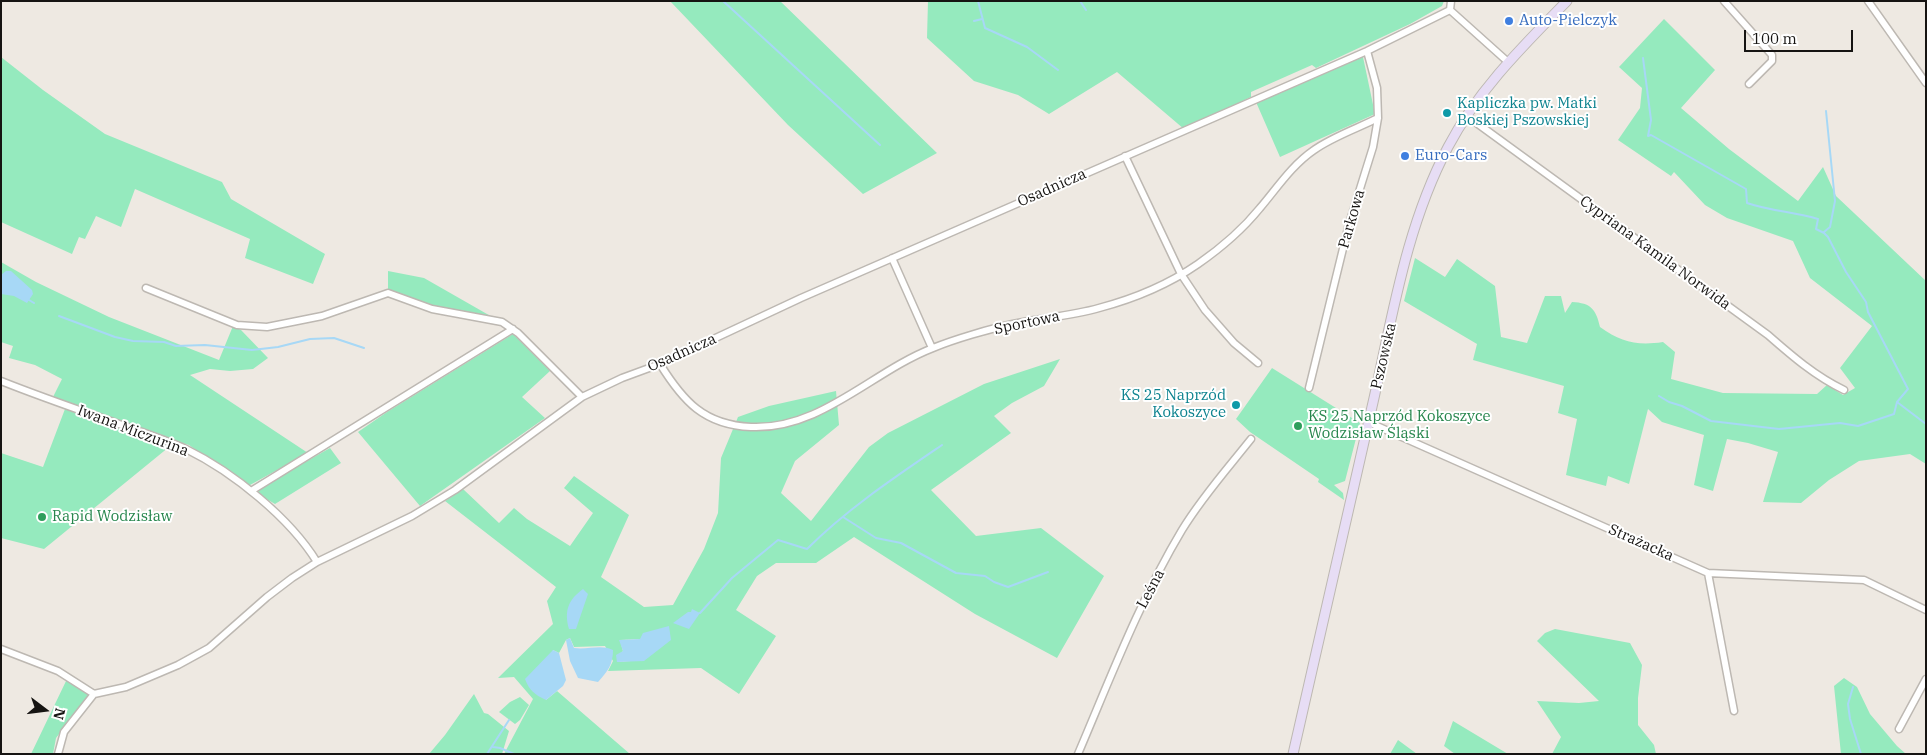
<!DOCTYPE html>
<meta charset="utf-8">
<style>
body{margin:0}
#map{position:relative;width:1927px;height:755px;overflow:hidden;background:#eee9e2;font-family:"IBM Plex Serif",serif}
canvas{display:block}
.frame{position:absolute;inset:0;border:2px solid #161412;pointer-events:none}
.north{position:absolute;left:20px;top:685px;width:50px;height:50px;-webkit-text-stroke:4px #fff;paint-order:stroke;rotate:105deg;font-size:14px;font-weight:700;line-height:20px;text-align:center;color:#161412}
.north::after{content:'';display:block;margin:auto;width:18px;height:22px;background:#161412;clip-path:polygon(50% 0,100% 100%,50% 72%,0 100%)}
.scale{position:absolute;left:1744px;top:30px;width:109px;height:22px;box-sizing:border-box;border:2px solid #161412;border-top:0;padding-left:6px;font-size:15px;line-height:18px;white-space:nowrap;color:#161412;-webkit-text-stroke:4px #fff;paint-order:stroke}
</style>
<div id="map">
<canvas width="1927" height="755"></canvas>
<div class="frame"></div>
<div class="north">N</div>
<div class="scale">100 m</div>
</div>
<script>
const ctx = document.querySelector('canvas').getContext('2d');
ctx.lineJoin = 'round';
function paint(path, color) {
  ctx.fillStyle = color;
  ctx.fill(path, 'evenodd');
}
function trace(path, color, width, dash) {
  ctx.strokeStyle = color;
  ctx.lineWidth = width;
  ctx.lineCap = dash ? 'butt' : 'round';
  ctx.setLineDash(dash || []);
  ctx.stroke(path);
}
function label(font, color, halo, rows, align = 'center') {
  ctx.font = font + ' "IBM Plex Serif",serif';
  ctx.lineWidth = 4;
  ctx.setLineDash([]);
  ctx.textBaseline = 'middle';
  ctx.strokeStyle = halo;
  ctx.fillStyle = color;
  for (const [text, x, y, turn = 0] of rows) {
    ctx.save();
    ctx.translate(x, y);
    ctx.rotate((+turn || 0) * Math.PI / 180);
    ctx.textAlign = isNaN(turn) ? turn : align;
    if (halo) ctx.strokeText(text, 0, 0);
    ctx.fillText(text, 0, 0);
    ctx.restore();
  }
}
paint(new Path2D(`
 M670 1H780L937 153 863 194 788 125Z
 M928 1H1444L1442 6 1410 24 1316 68 1312 65 1251 92V97L1184 129 1117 72 1049 114 1018 95 974 81 927 38Z
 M1664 19 1715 70 1681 108 1729 149 1798 201 1823 167 1836 196 1926 281V464L1910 454 1859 461 1829 480 1801 503 1763 502 1778 452 1748 443 1727 439 1713 491 1694 485 1704 435 1662 422 1648 409 1629 484 1608 476 1606 486 1566 475 1577 419 1558 413 1564 386 1473 360 1477 344 1404 301 1415 258 1445 277 1457 259 1495 286 1501 337 1527 343 1545 296H1561L1565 313 1572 302C1591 303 1596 309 1600 327 1621 342 1637 346 1663 342L1675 352 1671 379 1723 393 1817 394 1827 385 1843 395 1855 388 1840 368 1872 326 1810 278 1793 241 1727 218 1705 205 1674 172 1671 176 1618 140 1640 108 1642 88 1619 67Z
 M1360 56 1363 57 1375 114 1280 157 1256 102Z
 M1 57 43 90 105 134 222 182 231 199 325 254 313 284 245 258 250 239 135 189 121 227 96 216 85 239 79 237 72 254 1 222Z
 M1 262 36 282 109 317 219 360 233 326 241 330 268 358 253 369 230 371 210 369 190 375 308 453 250 485H245L189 445 172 440 53 397 62 379 35 365 9 358 13 346 1 342Z
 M388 271 424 278 494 318 438 307 388 291Z
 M513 334 550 371 522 397 545 418 420 506 358 432 387 412Z
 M1060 359 1044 386 1012 403 994 416 1011 433 931 490 976 536 1041 528 1104 576 1057 658 975 614 854 537 816 563H776L757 576 736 610 776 636 739 694 701 668 608 671 613 661 605 646 574 647 570 638 566 640 559 653 553 650 546 700 557 691 630 754H504L533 699 514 677 498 678 553 624 547 601 556 587 445 501 463 489 499 523 514 508 527 519 570 546 593 513 564 488 574 476 629 515 601 577 644 607 673 605 704 549 718 513 721 458 738 417 769 406 836 391 839 425 795 461 781 493 811 521 869 447 888 433 984 384ZM640 639 644 660 617 662 623 651 620 640Z
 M1272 368 1360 423 1345 481 1334 485 1343 493 1344 500 1318 482 1319 479 1250 432 1236 419Z
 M65 409 169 447 44 549 1 538V453L43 467Z
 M330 448 341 463 275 504 258 494 259 488Z
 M1555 629 1630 643 1642 665 1638 698V725L1654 745 1656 754H1552L1561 737 1537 701 1579 703 1599 701 1537 641 1545 633Z
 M1844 678 1857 687 1870 714 1897 746 1906 754H1841L1834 686Z
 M67 679 90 694 56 738 53 754H31Z
 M474 694 484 713 488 714 509 731 502 754H429L445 735Z
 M520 697 529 705 520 720 515 724 499 712 510 702Z
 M1453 721 1508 754H1455L1444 746Z
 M1398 740 1417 754H1390Z`), '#95eabe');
paint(new Path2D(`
 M6 271H11L32 290 33 294 27 303 14 296 1 294V275Z
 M583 589 588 594 576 629H569C564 611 568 600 583 589Z
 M692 609 700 613 689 629 673 623 688 612H691Z
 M669 626 671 640 644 661 617 662 616 655 623 651 619 640 640 639 643 633Z
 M570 638 574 648C588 650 601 644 613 650 613 664 608 671 598 682L578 678 570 661 566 640Z
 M553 650 559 653 566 680 563 686 546 700C535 695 529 690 525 679Z`), '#a7d8f6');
trace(new Path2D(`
 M723 1 880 145
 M978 1 985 28 1027 47 1058 70
 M1080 1 1086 10
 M974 21 982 19
 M1643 58 1651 120 1648 136 1651 135 1746 189 1747 203C1770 211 1795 212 1818 219L1816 229 1824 233 1828 237 1846 272 1866 302 1868 312 1908 389 1897 402 1894 414 1858 426 1840 423 1779 429 1711 421 1682 406 1669 402 1659 396
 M1824 232 1830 227 1835 201 1826 111
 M29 300 34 303
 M59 316 115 337 133 341 164 342 176 346 205 345 252 350 278 347 310 339 334 338 364 348
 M1897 402 1926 424
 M843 517 876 538 901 543 956 573 985 576 994 582 1008 587 1048 572
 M700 613 732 578 778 540 807 549C847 509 895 477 942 445
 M1853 687 1848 704 1850 719 1861 754
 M493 747 500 748 514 754
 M487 754 509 720`), '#a7d8f6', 2);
const minor = new Path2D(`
 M1724 1 1772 55V61L1749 84
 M1868 1 1926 83
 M1450 10 1508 62
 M1450 10 1451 1
 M1467 116 1768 335C1792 356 1815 376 1844 390
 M1125 156 1181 274 1205 310 1234 343 1258 363
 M892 258 932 348
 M146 288 237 325 267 327 322 316 388 293 432 309 502 322 518 333 582 397
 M660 364C683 401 704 425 751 427 821 430 871 372 933 348 955 339 989 329 1013 324 1041 318 1071 316 1099 308 1133 299 1169 284 1198 264 1221 248 1243 229 1260 208 1277 188 1292 165 1314 150 1332 137 1358 128 1378 118
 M1 381C41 397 82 411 122 425 144 433 166 440 186 449 233 472 290 518 317 562
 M1309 388 1349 224 1373 147 1378 118 1377 88 1367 51
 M1368 422 1708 573 1864 580 1926 610
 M251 491 513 329
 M1708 573 1734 711
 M1 649 58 671 94 694
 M94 694 126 687 178 665 209 648 267 597 292 578 317 562 412 516 455 490 582 397 622 378 660 364 801 298 1367 51 1450 10
 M1899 729 1926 679
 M58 754 64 732 94 694
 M1078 754C1110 679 1140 600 1182 530 1202 497 1228 468 1251 439`);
const secondary = new Path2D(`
 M1293 754C1320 635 1347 516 1374 398 1393 313 1407 224 1448 147 1478 90 1523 46 1567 1`);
trace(minor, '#bdb8b2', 9);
trace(secondary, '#bdb8b2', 11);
trace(minor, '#fff', 6);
trace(secondary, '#e7ddf5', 9);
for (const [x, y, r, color] of [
 [1509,21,5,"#3f7fe0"],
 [1447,113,5,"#0f9aa8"],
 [1405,156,5,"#3f7fe0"],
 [1236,405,5,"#0f9aa8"],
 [1298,426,5,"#2e9e5b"],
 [42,517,5,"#2e9e5b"]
]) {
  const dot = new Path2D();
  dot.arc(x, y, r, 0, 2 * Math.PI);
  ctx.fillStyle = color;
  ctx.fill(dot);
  trace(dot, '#fff', 2);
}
label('15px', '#366cbe', '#fff', [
 ["Auto-Pielczyk",1519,21],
 ["Euro-Cars",1415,156]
], 'left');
label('15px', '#0d838f', '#fff', [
 ["Kapliczka pw. Matki",1457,104],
 ["Boskiej Pszowskiej",1457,121],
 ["KS 25 Naprzód",1226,396,"right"],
 ["Kokoszyce",1226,413,"right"]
], 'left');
label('15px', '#161412', '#fff', [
 ["Osadnicza",1052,188,-24],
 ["Parkowa",1352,219,-74],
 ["Cypriana Kamila Norwida",1655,253,36],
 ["Sportowa",1027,323,-12],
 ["Osadnicza",682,353,-24],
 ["Pszowska",1384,356,-77],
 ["Iwana Miczurina",133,431,21],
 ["Strażacka",1641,543,24],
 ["Leśna",1151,589,-62]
]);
label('15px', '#27864d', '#fff', [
 ["KS 25 Naprzód Kokoszyce",1308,417],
 ["Wodzisław Śląski",1308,434],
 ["Rapid Wodzisław",52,517]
], 'left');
</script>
